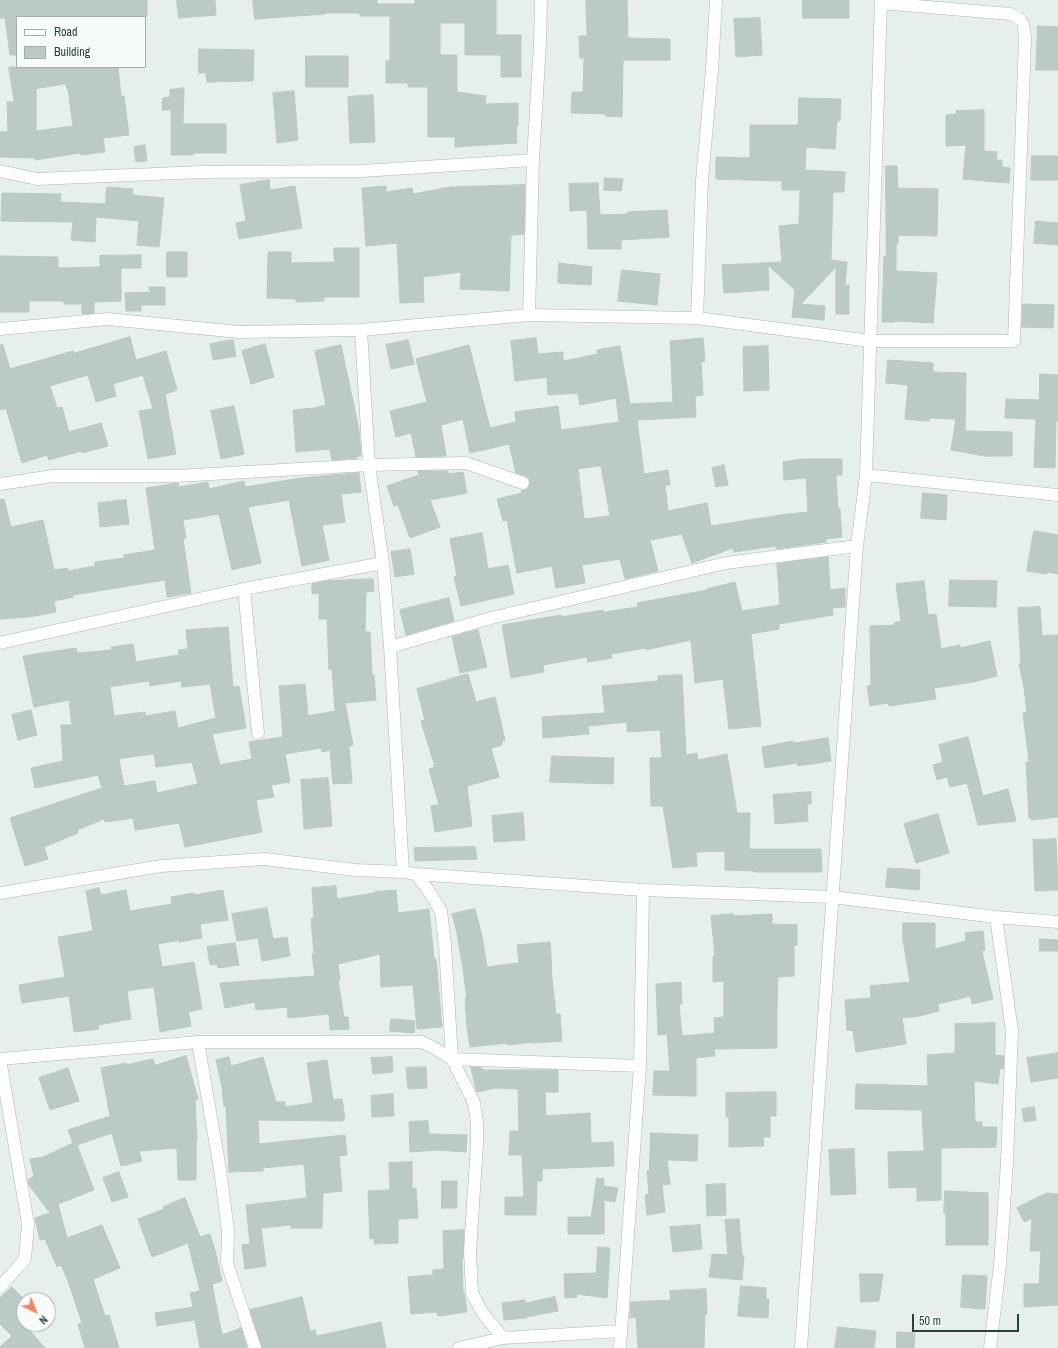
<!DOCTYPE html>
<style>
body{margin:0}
#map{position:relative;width:1058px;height:1348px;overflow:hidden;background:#e6efeb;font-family:"Archivo Narrow",sans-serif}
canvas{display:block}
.legend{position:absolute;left:16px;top:16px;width:130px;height:52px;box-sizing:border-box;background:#f7fbf9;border:1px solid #a3b1ad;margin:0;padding:5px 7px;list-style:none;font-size:12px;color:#24423a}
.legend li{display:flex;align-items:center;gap:8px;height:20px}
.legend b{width:20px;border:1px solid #a3b1ad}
.north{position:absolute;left:16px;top:1292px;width:40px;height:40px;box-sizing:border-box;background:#f7fbf9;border:1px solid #a3b1ad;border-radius:50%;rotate:137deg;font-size:11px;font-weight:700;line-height:16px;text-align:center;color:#24423a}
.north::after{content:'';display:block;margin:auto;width:14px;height:18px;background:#f4845f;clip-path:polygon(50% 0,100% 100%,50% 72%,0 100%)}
.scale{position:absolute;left:912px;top:1314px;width:107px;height:18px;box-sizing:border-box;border:2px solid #24423a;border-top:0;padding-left:5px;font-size:12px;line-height:14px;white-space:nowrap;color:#24423a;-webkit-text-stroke:3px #f7fbf9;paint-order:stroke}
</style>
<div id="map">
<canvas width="1058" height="1348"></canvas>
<ul class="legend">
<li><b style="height:5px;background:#fff"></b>Road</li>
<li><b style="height:11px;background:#bbcac4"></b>Building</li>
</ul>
<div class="north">N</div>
<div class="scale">50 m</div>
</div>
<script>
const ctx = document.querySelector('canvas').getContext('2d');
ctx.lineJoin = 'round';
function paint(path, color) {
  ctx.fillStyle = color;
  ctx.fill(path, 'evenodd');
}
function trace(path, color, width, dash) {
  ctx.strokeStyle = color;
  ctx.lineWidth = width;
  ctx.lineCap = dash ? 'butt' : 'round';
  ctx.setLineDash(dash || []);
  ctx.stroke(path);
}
const building = new Path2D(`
 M0 0H147V16H115V17H17V55H10L5 18H0Z
 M177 0H215L216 15 179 18Z
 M253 0H377V4H415V0H496V35H521V77H501V55H465V23H440V55H457V92L486 96 485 104 518 103V126H516L517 143 455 147V137H428V87H408V83H386V61H390V16H360V13H324L325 14 255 19Z
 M586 0H627L628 38 670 39V60H623L622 117 605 116V114L571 113 572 92H583L584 58H580L579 36H587Z
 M803 0H849V18H803Z
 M760 18 762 55 736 57 734 19Z
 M1038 26 1058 27V70H1036Z
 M199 49 254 50 253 81 207 82 206 73H199Z
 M306 56H348V87H306Z
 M9 67H118L121 96H124L129 135 103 138 105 152 81 155 80 153 35 160V158L0 157V132H8L7 102H14ZM66 84 67 89H68L73 126 36 131V89Z
 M184 88 183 124H226V153H193V155H171V110H162L163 98 170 97V90Z
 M294 91 298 140 277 143 273 93Z
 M373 95 375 142 350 143 348 97Z
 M799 98 841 99 840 121H837L835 149 806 147 805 170 845 172 844 192H833L831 260 847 262 845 285H849V314H836V267L801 304 825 306 824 320 792 317 795 290 768 265 769 290 724 293 722 265 782 262 779 226 799 224 800 190H782V181L716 179V157L750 158V125H798Z
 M984 110V151L997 152 996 160H1002V167L1010 168 1009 183 963 179 966 145 946 146V115L956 114V111Z
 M145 145 147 161 136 162 134 147Z
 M1032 156H1058V180H1031Z
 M886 166H897L898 188 938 189 937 236 898 235V244H896V271L937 273 933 323 894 321V322H882L884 256 886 257Z
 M605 178 623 179 621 191 604 190Z
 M269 180 270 190 295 186 302 228 239 239 236 223 246 221 240 185Z
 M598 183 600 215 627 214V212L667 210 669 237 621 240V249H588L587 210 570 211 569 184Z
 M525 185 524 234 511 235 509 291 460 289 461 272 423 277 424 302 400 303 397 243 366 246 362 188 386 186V192L412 188 413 194 450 187Z
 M107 187 133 189 132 195 164 198 159 247 137 245 139 221 96 217 95 242 71 240 73 222 1 221 2 193 61 194 60 202 105 204Z
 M1036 221 1058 223V245L1034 243Z
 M334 248H359V297H324V301L296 302V299L267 298 268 252H291V263L334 262Z
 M167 252H187V277H167Z
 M141 255V268H121V301L94 302V313L82 314V304H64V301H29V312H0V256L58 257V268L100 267V256Z
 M559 263 592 267 591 285 558 283Z
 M622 270 660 274 657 305 618 301Z
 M149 287H165V305H141V311H126L125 293 150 292Z
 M1023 304 1054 305 1053 328 1022 327Z
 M130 337 136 360 166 351 177 390 165 394 176 454 148 459 139 411 153 409 143 375 113 384 116 396 96 402 88 375 50 386 57 408 62 407 69 432 101 423 108 446 82 453 81 451 49 460 47 455 22 463 6 408 0 410V345H3L10 369 73 351 74 353Z
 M536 338 538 354 563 352V361L598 354 597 350 620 346 630 404 673 402 670 341 703 338 705 361 701 362 703 395 695 396 696 417 637 420 644 474 668 470 670 485H665L668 511 707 503 711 526 780 515 808 512 806 478 784 480 783 462 803 459H842V475H836L838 509H840L842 537 826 539V542L776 549V546L734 552 733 548 692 563 682 534 650 540 658 571 625 579 620 559 582 565 585 583 556 588 552 566 517 573 507 520 503 521 497 499 522 493 521 490H525L528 488 530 482 529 478 526 476 516 473 509 444 470 453 463 419 441 425 446 456 416 457 411 433 396 437 390 411 427 402 416 359 469 345 490 428 516 422 515 412 558 406 561 430 619 422 616 398 580 405 578 393 548 395 547 377 515 381 511 341ZM601 466 610 516 584 519 578 469Z
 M233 340 236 356 213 360 210 344Z
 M408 340 414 364 391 369 386 345Z
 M265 344 274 377 251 384 242 351Z
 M341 345 359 430 361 456H357V458L332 460 330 449 296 452 293 410 315 408 326 405 315 351Z
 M768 346 769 390 744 391 743 347Z
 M888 360 933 363V372L966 373 965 431 1012 432V456H985L951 450 956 419 930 418 929 421 905 419 908 385 886 383Z
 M1040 374 1058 375V421H1056L1055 468 1034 467 1036 419 1005 418 1006 399 1039 400Z
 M234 406 244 454 221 459 211 411Z
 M724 465 728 485 716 487 712 468Z
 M418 471H448L449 474 463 472 467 493 430 500 440 527 410 538 398 505 394 506 387 486 419 475Z
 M359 473 361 492 341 494 345 522 322 525 329 560 302 566 289 500 248 507 261 563 232 570 219 514 183 520 186 538 183 539 191 593 167 597 165 580 73 595V597L54 601 56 612 29 617 0 619V500L4 499 11 527 43 520 54 570 68 568V571L95 566V562L124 558V555L155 550 146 488 178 483 179 487 208 482 209 489 244 481 245 487 301 478Z
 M923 493 947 495 946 520 921 518Z
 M126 500 129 524 100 527 98 503Z
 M1034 531 1058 535V574L1047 572V574L1027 571Z
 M482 533 488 569 508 565 514 594 461 606 454 577 457 576 450 539Z
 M410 549 414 574 395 577 391 552Z
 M828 557 830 590 845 588V607L832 608 833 615 779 624V629L751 634 761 726 729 729 723 679 695 683 691 640 646 650V648L611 654 612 658 588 662 587 657 543 665 544 672 511 678 502 625 561 615V617L603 610 604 612 638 607 637 603 707 590V589L735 582 742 611 780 605 777 564Z
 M373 579 374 591 366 592 365 632H370L372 675H374L376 700 345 703 353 745 349 746 352 783 333 784 330 750 322 752 321 748 285 754 290 782 271 785 274 797 256 800 262 832 185 847 179 823 135 830 133 818 105 822 104 819 77 830 78 833 44 847 48 859 25 866 10 818 102 788 98 775 35 788 31 768 63 761 61 725H72L69 700 34 707 23 656 76 648 77 653 112 650 111 647 133 644 136 662 179 655 178 650 188 649 186 630 228 627 233 687 239 686 246 728 212 734 220 765 252 759 249 742 283 737 279 686 305 684 308 716 335 711 332 669 329 670 327 619H319V593L312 594V584L326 581ZM149 681 150 686 181 681 182 687 210 684 216 718 178 728 175 711 145 716V712L114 716 110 687ZM154 754 156 767 192 762 198 784 157 793 155 781 124 786 119 759Z
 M950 580 997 581 996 607 949 606Z
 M924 581 928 615 936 614 941 649 960 645V648L990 641 997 676 973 682 934 688 936 699 889 706 888 703 870 706 867 686 871 685 870 626 895 625 894 623 901 621 896 584Z
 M449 598 454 621 406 635 400 610Z
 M1040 607 1042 636 1058 635V817L1031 820V817L1029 818 1026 762H1029L1023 713 1027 712 1024 688 1019 664H1021L1018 608Z
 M478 630 487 667 460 673 452 637Z
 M468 674 476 702 495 697 505 740 502 741V745L491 748 499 777 467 786 472 826 435 832 431 806 439 805 429 769 435 767 421 721 425 720 417 689Z
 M682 675 686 755 697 753 698 760 727 754 737 813H750L749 849H821L822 872H754V871L725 870V851L696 852 697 866 673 868 663 806H651L650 758H662L660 730 627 732V722L588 726 589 734 543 738 542 717 605 713 602 686 658 681V676Z
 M31 710 37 735 18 740 12 715Z
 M968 737 983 796 1008 789 1016 821 978 825 967 783 950 787 947 777 937 780 933 765 943 762 939 745Z
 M828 738 831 761 798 766 797 763 765 768 762 747 793 741V743Z
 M552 756 614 758 613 784 550 782Z
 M328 778 332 826 304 829 301 780Z
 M811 792V804H807L808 821 775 824 773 795Z
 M523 813 525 840 494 842 492 816Z
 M938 814 949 853 916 863 904 824Z
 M1056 839 1058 890 1035 891 1033 840Z
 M475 847 477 859 415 861 414 848Z
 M888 868 920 870 919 890 886 887Z
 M336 886 337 899 374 893V892L396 890 398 913 429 909 434 959H436L442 1027 417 1029 413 985 381 987 380 954 338 964 340 980 338 981 344 1017H348L349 1029 330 1030 329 1014 288 1018 287 1007 256 1010 255 1002 225 1008 220 983 315 976 312 954H314L311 919 314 918 312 888Z
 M99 888 101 895 126 890 130 911 172 904 171 897 194 893V895L223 890 228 920 200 924 202 938 179 942V940L158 944 162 967 194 962 202 1009 188 1012 191 1026 160 1032 154 987 127 991 131 1019 98 1025 99 1029 74 1032 69 996 22 1003 19 985 65 977 58 937 93 931 86 891Z
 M267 908 273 939 287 937 290 956 262 961 258 938 237 941 232 914Z
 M475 909 482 936 487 967 519 963 517 945 550 942 552 970H551L556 1014H560L562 1041 533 1043V1042L507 1045V1043L470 1047 467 1028 465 999H467L463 969 457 933 452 914Z
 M733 914 734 916 772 914V924L797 925V945H794V976L778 977 777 1006V1048L714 1049 715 1056 696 1058V1096L653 1095 654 1071H670L667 1034 658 1035 656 984 681 982 682 1004H679L682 1036 715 1033 714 1018 724 1017V981L713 982V956H715L711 916Z
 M903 923H935V949L966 941 965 933 983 931 985 950 982 951 993 999 972 1004 971 996 938 1004 939 1011 920 1016 902 1018 906 1044 856 1052 853 1031 847 1030 845 1000 871 998 870 986 910 982 903 940Z
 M1040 939 1058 940V951H1040Z
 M235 943 239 965 218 968 217 964 210 965 207 947Z
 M391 1019 415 1021 414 1033 390 1031Z
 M995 1023V1055L1004 1056 1003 1069 1000 1068 998 1084 974 1081 975 1122H982V1127H997L996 1147 941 1148V1200L917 1201V1187L889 1188 888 1152 924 1151 922 1110 855 1109 856 1084 928 1086 927 1055 955 1053V1024Z
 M1058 1053V1078L1031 1082 1027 1058Z
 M186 1056 198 1099 195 1100 197 1140H196V1180H178L177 1148 139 1151 142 1161 121 1166 112 1133 77 1145 94 1190 58 1204 67 1238 102 1225 120 1268 93 1279 105 1316 109 1315 119 1348H85L78 1324 82 1323 67 1278 61 1265 57 1267 45 1239 40 1240 35 1218 50 1213 29 1185 28 1180 34 1176 30 1159 43 1157 73 1143 68 1130 110 1116 101 1068 126 1063V1065L153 1059 155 1065Z
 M229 1057 231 1066 263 1057 276 1102H285V1107L313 1103 307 1063 327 1060 333 1100 342 1099 345 1118H343V1121L258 1120 259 1144 345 1135 347 1155 339 1156 342 1191 323 1193 322 1228H291V1225L261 1228 266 1266 245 1269 242 1245 250 1244 246 1205 307 1198 304 1164 263 1168V1171L229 1172 226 1106H224L222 1091H223L216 1060Z
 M392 1057 393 1072 373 1074 371 1058Z
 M426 1067 427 1088 408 1089 406 1068Z
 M471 1067 482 1068 483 1070H558V1092H545L546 1116 590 1113 591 1143 613 1142 614 1166 542 1169V1181H537L536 1215H505V1197H524L522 1155H509L510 1131H519L518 1089 496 1088 477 1092Z
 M68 1068 79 1101 50 1110 39 1078Z
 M776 1092V1116H770V1137H763L764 1146 729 1147V1117H726V1093Z
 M393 1094 394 1116 372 1117 371 1096Z
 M1034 1107 1036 1120 1024 1122 1022 1109Z
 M428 1121 429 1134 467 1135 466 1152 436 1150 410 1152 409 1122Z
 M651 1133 698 1135 697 1161 667 1160 670 1184 662 1185 665 1212 647 1215 645 1195 649 1194 647 1171H649Z
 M854 1149 856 1194 831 1195 829 1150Z
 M412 1162V1189L416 1188 418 1218 398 1219V1243L374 1244V1238L370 1239 368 1191 390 1190 389 1163Z
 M119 1172 128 1197 112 1202 103 1178Z
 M597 1178 604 1179V1186L618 1188 615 1202 604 1200V1234H568V1217H591Z
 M442 1181H457V1208H442Z
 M725 1184 726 1215 707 1216 706 1185Z
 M945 1191 988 1193V1245H946V1214L944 1213Z
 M1047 1193 1058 1194V1305L1024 1307V1284H1039L1041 1251H1030L1032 1218 1024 1222 1017 1208Z
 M185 1198 200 1237 210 1234 216 1254 222 1281 212 1284 222 1335 241 1328 247 1348H200L195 1320 157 1326 155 1313 193 1307 190 1293 200 1291 188 1243 152 1257 138 1219 164 1209 163 1207Z
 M739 1219 742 1256H744L742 1280 709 1277 712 1254 728 1255 725 1220Z
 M700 1225 702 1249 673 1252 670 1227Z
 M464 1230 463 1259H462L463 1293H464L465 1297 467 1312 438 1316 437 1312 411 1314 408 1277 433 1275V1270L444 1269 443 1231Z
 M598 1247 610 1248 607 1298 577 1294V1297L565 1298 564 1274 596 1273Z
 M860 1274H883L879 1301 861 1302Z
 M963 1275 987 1276 985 1309 961 1307Z
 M741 1286 766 1288V1299H769L768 1318 738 1316Z
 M12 1287 24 1299V1324L45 1348H0V1347L12 1336 0 1324V1298Z
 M706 1289 707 1314H705L704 1348H638L636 1317 630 1318 631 1302 671 1300 670 1291Z
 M302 1297 310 1331 315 1330 317 1336 381 1322 386 1348H262L250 1310Z
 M555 1297 558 1311 526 1317V1318L504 1320 502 1303 525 1300V1303Z
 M838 1327 876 1331 874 1348H835Z
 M897 1332 915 1333 914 1348H897Z`);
paint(building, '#bbcac4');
trace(building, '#b8c9c2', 1);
const minor = new Path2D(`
 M0 171 37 179 202 172 362 171 533 160
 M529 315 533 160 540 43 541 0
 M697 318 702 180 712 70 716 0
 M0 329 108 319 239 332 361 330 529 315 697 318 870 341H1014L1025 39C1024 25 1024 19 1010 14L881 3
 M361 330 369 465 383 563 390 647 403 872
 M866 475 1058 495
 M0 484 52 476H176L369 465 466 463 523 483
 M244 589 258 733
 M0 643 244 589 383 563
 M390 647 491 618 726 563 857 546
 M416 874 428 890 441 911 445 945 452 1059 474 1103 477 1122V1144L470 1251 472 1293 482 1312 503 1338
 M0 893 161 866 264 859 356 870 403 872 416 874 643 890 832 897 996 917 1058 922
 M198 1042 220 1169 228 1231 227 1263 255 1348
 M0 1059 198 1042H422L436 1049 452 1059 640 1066
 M0 1059 28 1224 25 1259 0 1287
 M459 1348 503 1338 621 1331
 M620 1348 640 1066 643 890
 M801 1348 857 546 866 475 881 0
 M990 1348 1000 1265 1007 1162 1012 1031 996 917`);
trace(minor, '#a8b8b2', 13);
trace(minor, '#fff', 12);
</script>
